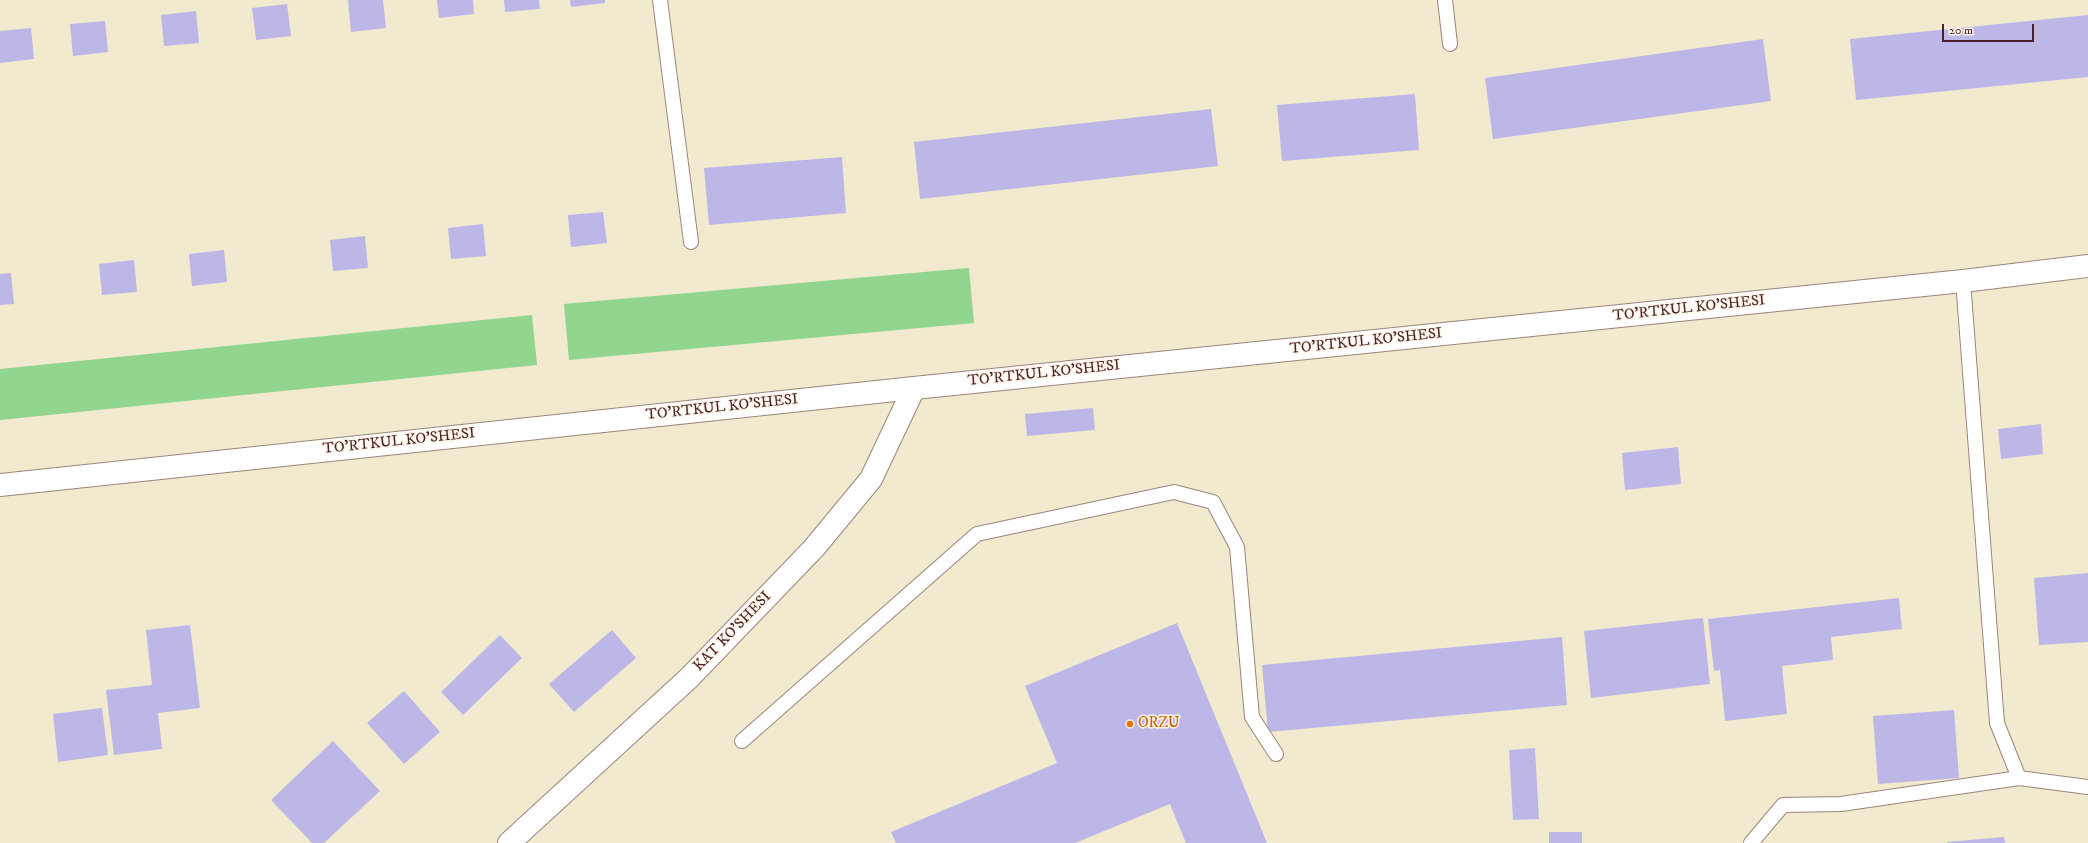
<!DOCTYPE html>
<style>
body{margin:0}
#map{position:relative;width:2088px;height:843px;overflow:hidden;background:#f1eace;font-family:"IM FELL DW Pica",serif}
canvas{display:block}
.scale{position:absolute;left:1942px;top:24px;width:92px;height:18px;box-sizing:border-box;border:2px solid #4a1f2b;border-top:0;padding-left:5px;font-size:12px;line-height:14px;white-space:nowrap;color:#4a1f2b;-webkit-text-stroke:3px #fcf5e5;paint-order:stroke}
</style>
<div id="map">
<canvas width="2088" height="843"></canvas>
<div class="scale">20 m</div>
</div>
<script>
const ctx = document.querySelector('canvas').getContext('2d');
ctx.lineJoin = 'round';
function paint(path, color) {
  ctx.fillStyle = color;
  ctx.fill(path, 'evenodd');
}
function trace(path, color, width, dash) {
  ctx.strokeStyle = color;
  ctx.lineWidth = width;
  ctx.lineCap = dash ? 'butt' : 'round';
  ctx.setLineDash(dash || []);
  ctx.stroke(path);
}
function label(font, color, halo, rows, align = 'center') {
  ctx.font = font + ' "IM FELL DW Pica",serif';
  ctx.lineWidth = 3;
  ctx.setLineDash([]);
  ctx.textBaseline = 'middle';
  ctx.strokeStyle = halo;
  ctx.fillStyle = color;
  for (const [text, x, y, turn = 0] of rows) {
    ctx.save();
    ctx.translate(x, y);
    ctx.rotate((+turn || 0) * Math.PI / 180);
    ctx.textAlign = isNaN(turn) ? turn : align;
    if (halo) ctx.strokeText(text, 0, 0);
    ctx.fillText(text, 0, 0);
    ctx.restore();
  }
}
paint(new Path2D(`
 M969 268 974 323 569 360 564 304Z
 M532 315 537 365 0 420V369Z`), '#91d58e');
paint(new Path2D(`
 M348 0H383L386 28 351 32Z
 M437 0H473L474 14 439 18Z
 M504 0H539L540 9 505 12Z
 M570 0H605V3L571 7Z
 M287 4 291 36 256 40 252 8Z
 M196 11 199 43 164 46 161 15Z
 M2088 15V77L1856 100 1850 39Z
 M105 21 108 52 73 56 70 24Z
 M31 28 34 59 0 63V31Z
 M1763 39 1771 101 1493 139 1485 78Z
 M1415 94 1419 150 1282 161 1277 105Z
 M1211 109 1218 166 920 199 914 142Z
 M842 157 846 213 709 225 704 168Z
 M603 212 607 243 571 247 568 215Z
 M483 224 486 256 451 259 448 228Z
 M365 236 368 268 333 271 330 240Z
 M224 250 227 282 192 286 189 254Z
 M134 260 137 292 102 295 99 264Z
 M11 273 14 304 0 305V274Z
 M1093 408 1095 430 1027 436 1025 414Z
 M2041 424 2043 454 2001 459 1998 429Z
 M1678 447 1681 484 1625 490 1622 453Z
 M2088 573V642L2039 645 2034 578Z
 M1899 598 1902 629 1831 637 1833 660 1782 666 1787 714 1725 721 1720 670 1714 671 1708 619Z
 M1703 618 1710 684 1591 698 1584 631Z
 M1177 623 1267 843H1186L1170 804 1075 843H896L891 832 1057 763 1025 686Z
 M190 625 200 708 158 713 162 749 114 755 106 690 152 685 146 630Z
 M612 630 636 658 574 712 549 684Z
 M500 635 522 658 463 715 441 692Z
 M1562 637 1567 705 1268 732 1262 665Z
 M404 691 440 732 404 764 367 723Z
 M102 708 108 755 58 762 53 714Z
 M1954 710 1959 778 1878 784 1873 716Z
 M333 741 380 791 324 843H312L271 800Z
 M1535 748 1539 819 1513 820 1509 750Z
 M1549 832H1582V843H1549Z
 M2004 837 2005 843H1947V842Z`), '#bdb7e8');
const service = new Path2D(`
 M660 0 691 242
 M1445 0 1450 44
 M1963 281 1997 723 2019 778 2088 787
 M742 741 977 534 1174 492 1213 502 1237 547 1252 717 1276 754
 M1751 843 1783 805 1841 804 2019 778`);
const tertiary = new Path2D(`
 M509 843 689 678 814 548 871 479 914 388`);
const primary = new Path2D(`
 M0 485 914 388 1963 281 2088 266`);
trace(service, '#9e847c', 16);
trace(tertiary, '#9e847c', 24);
trace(primary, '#9e847c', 24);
trace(service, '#fff', 14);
trace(tertiary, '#fff', 22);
trace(primary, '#fff', 22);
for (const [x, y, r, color] of [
 [1130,724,4,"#e8710a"]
]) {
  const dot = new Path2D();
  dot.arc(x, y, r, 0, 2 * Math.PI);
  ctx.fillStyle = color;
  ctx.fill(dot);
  trace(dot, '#fcf5e5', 1.5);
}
label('15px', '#4a1f2b', '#fcf5e5', [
 ["TO'RTKUL KO'SHESI",1689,309,-6],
 ["TO'RTKUL KO'SHESI",1366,342,-6],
 ["TO'RTKUL KO'SHESI",1044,374,-6],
 ["TO'RTKUL KO'SHESI",722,408,-6],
 ["TO'RTKUL KO'SHESI",399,442,-6],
 ["KAT KO'SHESI",733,632,-46]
]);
label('15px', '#c56008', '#fcf5e5', [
 ["ORZU",1138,724]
], 'left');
</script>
